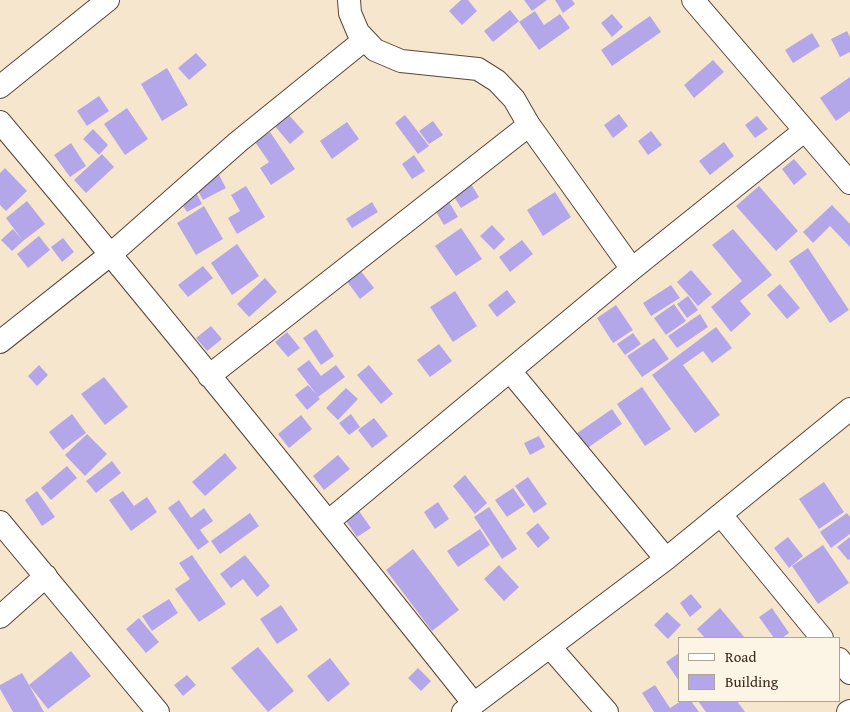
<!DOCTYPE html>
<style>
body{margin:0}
#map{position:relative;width:850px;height:712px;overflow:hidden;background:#f7e6ce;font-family:"Gentium Book Plus",serif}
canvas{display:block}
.legend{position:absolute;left:678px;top:637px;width:162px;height:65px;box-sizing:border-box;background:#fcf5e5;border:1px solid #afa495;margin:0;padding:6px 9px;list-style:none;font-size:15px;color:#3b2a1e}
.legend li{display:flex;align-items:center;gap:10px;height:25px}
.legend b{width:25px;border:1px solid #afa495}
</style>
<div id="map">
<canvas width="850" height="712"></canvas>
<ul class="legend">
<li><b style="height:6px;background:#fff"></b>Road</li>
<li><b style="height:14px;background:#b3a7ea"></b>Building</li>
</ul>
</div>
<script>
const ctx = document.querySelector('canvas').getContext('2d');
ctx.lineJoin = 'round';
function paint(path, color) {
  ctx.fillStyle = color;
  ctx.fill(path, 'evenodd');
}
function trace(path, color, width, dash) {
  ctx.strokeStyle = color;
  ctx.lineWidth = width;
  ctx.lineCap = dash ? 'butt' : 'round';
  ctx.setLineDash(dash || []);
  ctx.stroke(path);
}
paint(new Path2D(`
 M461 0H468L477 11 462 25 449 11Z
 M524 0H547L532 11Z
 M555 0H572L575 4 563 13Z
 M510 10 519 21 493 42 484 31Z
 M535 11 544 25 560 14 570 28 539 50 519 22Z
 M612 14 623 27 612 37 601 23Z
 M650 16 661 32 612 66 601 50Z
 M847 31 850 37V52L840 57 831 39Z
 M812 33 820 46 793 63 785 50Z
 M196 53 207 65 189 80 178 68Z
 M713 60 724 72 694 98 684 85Z
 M167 68 188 105 162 121 141 84Z
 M850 77V111L836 121 820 98Z
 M99 96 109 111 87 126 77 111Z
 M127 108 148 139 125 155 104 124Z
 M288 114 304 132 290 144 274 125Z
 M619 114 628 126 613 138 604 125Z
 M405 115 429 146 418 154 395 123Z
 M757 116 768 129 755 138 745 125Z
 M433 121 443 135 429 144 419 131Z
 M347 122 359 139 332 159 320 141Z
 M93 129 108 145 99 155 83 139Z
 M651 131 662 145 648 155 638 141Z
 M270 132 295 169 271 185 260 168 269 162 255 142Z
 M724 142 734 156 710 175 699 161Z
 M71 143 86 166 70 177 54 155Z
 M102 154 114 167 86 193 74 180Z
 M414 155 425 171 412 179 402 164Z
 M794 159 807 174 794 185 782 169Z
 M5 168 27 191 6 211 0 205V173Z
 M218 173 226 188 203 200 195 186Z
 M471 184 479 197 461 208 453 195Z
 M246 186 265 217 237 234 228 218 240 211 231 195Z
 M759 186 798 231 776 251 736 206Z
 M196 192 202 204 187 212 180 201Z
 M555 192 571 217 543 236 527 210Z
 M27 201 45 224 23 241 6 218Z
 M372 202 378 212 352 228 346 219Z
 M449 202 458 217 444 225 435 210Z
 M832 205 850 224V247L830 226 813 243 803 232Z
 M204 206 223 239 196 255 177 223Z
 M492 225 505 239 494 250 480 236Z
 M461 228 482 259 456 276 435 246Z
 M13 229 23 241 12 251 1 240Z
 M733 229 772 275 740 301 751 314 731 332 711 307 742 281 712 245Z
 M39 236 50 250 28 268 17 254Z
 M63 238 74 252 62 262 51 247Z
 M522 240 533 254 510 272 499 257Z
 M237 244 259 276 232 295 211 263Z
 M808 248 849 310 830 323 789 261Z
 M203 266 213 278 188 297 178 285Z
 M360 270 374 288 360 299 346 280Z
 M691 270 712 294 698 306 677 282Z
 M265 278 277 292 249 317 237 304Z
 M780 284 800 308 787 319 767 295Z
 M671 285 680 298 651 316 643 303Z
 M507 290 516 302 497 317 488 305Z
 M455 291 477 326 453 342 430 307Z
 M688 296 698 310 687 318 677 304Z
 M674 304 686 321 666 335 654 318Z
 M616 305 633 330 613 343 597 318Z
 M700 314 708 327 677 348 668 336Z
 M211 326 222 339 207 351 196 338Z
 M716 327 732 348 712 363 703 351 683 365 720 415 695 433 652 375Z
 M316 329 334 356 321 365 303 338Z
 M287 332 300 348 288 357 275 342Z
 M633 333 641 344 625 355 617 344Z
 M654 338 669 359 642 377 627 356Z
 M439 344 452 361 430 377 417 360Z
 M309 360 321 376 336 365 345 377 318 397 320 399 307 410 295 395 308 385 317 395 297 369Z
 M39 365 48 375 37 386 28 376Z
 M369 365 393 394 381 404 357 375Z
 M104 377 128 407 105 425 81 394Z
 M642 387 671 429 645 446 617 404Z
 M346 388 358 399 338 420 326 408Z
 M612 409 622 424 586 449 576 434Z
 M72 414 86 433 63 450 49 432Z
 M351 414 360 427 349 435 339 423Z
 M301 415 312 429 289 448 278 434Z
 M374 418 388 436 372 448 358 430Z
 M87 434 107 454 85 476 65 455Z
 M539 436 545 447 530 455 524 443Z
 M225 453 237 468 205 496 192 482Z
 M338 455 350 469 324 490 313 476Z
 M112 461 121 473 96 493 86 481Z
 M67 466 77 478 51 500 41 488Z
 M465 475 487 503 475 514 453 486Z
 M528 477 547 504 534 513 515 486Z
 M824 482 844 512 819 529 799 499Z
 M513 488 525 505 507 517 495 500Z
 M37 491 55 517 42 526 25 500Z
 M123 491 134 506 147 497 157 512 131 531 109 500Z
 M179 500 191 518 204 508 213 521 200 530 209 542 198 550 168 508Z
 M438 502 449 519 435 529 424 512Z
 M489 507 517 549 502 559 474 517Z
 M359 511 371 528 357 537 346 521Z
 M250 513 259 526 220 554 211 541Z
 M847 513 850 517V534L831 548 820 532Z
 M538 523 550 538 538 548 526 533Z
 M480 529 490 545 458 567 447 551Z
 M788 537 803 556 789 568 774 548Z
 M850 537V559L848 560 837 547Z
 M823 545 849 583 818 604 792 566Z
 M413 549 459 610 432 631 386 570Z
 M192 555 226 604 199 622 175 589 190 579 179 563Z
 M245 555 270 586 257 597 243 579 231 588 220 574Z
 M499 565 519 587 504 601 484 579Z
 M691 594 702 607 690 617 680 603Z
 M169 599 178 613 152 631 142 616Z
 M281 605 298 630 277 644 260 619Z
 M720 608 745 638H705L697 629Z
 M772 608 789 633 782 638H774L759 617Z
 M667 612 681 625 668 639 654 625Z
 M139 618 159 642 146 653 126 629Z
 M258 647 294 691 268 712 231 668Z
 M71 651 91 676 48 709 29 685Z
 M679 653V681L666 662Z
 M330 658 350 684 328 702 307 676Z
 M418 668 431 681 421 691 408 678Z
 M22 673 29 685 44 712H13L0 689V685Z
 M187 675 196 685 183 696 174 685Z
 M655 685 670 708 681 701H691L699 712H654L642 693Z
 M698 701H737L745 712H706Z`), '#b3a7ea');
const street = new Path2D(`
 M349 0 350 13 358 32 375 50 401 61 478 69 497 81 514 99 529 125 632 269
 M693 0 850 183
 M0 87 108 0
 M0 122C161 313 318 508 474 704
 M0 342 111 254 238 142 364 40
 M510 371 666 559
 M209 376 529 125
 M721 515 822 638
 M329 521 632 269 804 131
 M0 522 158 712
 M0 617 46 576
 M550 647 607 712
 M839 659 850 673
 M463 712 666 559 850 409
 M848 712 850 711`);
trace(street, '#574638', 24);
trace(street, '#fff', 22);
</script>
